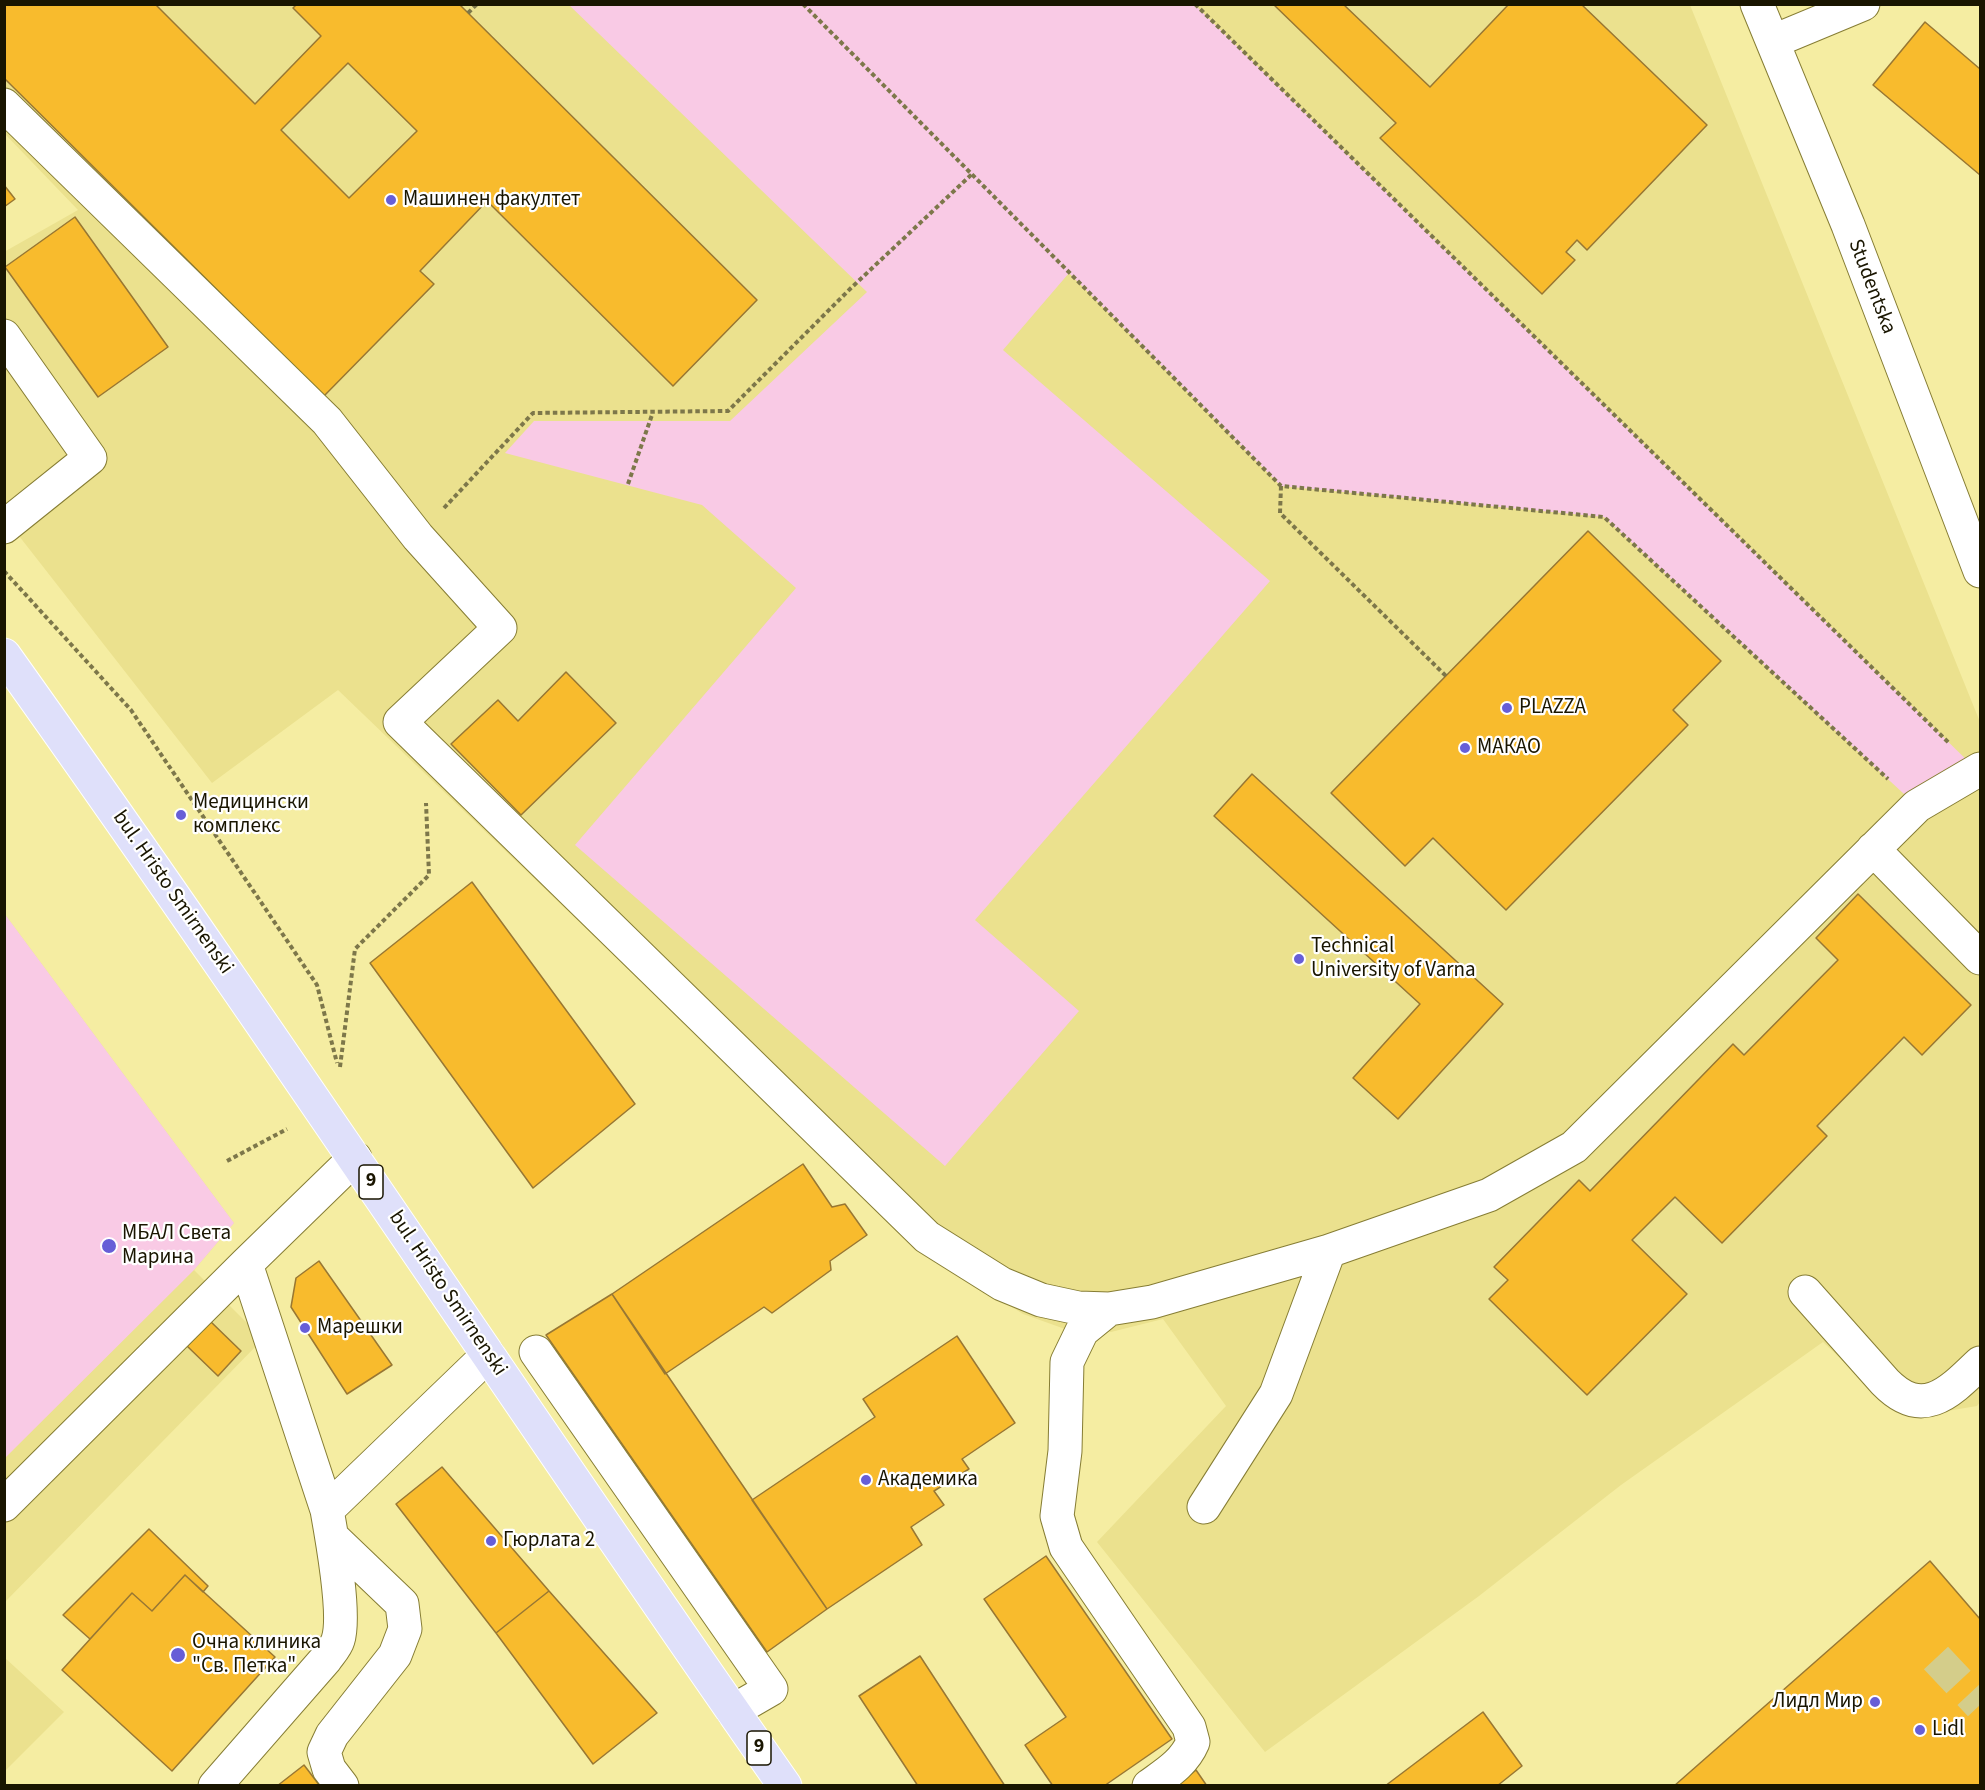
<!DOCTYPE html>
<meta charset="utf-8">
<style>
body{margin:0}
#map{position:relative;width:1985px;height:1790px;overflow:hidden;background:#f5eda2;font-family:"Source Sans 3",sans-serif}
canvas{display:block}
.frame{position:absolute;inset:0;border:6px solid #191500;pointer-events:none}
</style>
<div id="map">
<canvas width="1985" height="1790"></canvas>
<div class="frame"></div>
</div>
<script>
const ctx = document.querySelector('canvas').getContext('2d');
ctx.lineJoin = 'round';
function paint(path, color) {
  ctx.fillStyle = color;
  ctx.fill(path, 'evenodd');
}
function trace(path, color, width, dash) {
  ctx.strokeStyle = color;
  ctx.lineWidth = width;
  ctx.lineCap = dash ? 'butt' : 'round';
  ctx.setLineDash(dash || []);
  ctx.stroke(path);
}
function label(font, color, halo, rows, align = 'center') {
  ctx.font = font + ' "Source Sans 3",sans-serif';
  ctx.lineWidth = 4.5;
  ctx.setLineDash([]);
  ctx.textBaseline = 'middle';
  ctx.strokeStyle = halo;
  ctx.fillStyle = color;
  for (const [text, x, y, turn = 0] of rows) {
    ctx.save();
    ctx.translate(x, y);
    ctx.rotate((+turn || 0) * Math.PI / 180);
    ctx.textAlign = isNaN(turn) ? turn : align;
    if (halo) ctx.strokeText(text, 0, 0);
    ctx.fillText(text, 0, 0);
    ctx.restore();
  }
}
paint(new Path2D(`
 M5 5H1690L1980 722V1402L1977 1406 1923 1415 1886 1402 1823 1342 1621 1485 1479 1596 1265 1752 1097 1542 1226 1406 1163 1319 1111 1332 1065 1329 1023 1314 935 1258 800 1134 338 690 212 783 5 518 4 252 78 210 5 134Z
 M4 913 234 1223 194 1270 263 1339 5 1602Z
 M4 1657 64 1712 5 1771H4Z`), '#ebe18e');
paint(new Path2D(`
 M569 5H1195L1977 770 1917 806 1604 517 1281 486 1069 273 1003 350 1270 581 975 920 1079 1011 945 1166 575 845 796 588 702 505 505 453 534 421H730L867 292Z
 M4 913 234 1223 194 1270 5 1458Z`), '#f9cae5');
const building = new Path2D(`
 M4 4H155L255 104 321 36 293 8 297 4H459L757 300 673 386 487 201 420 271 434 284 324 396 4 78ZM348 63 417 131 349 198 281 130Z
 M1273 4H1343L1430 87 1509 4H1581L1707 125 1587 250 1577 240 1566 252 1575 260 1542 294 1380 138 1396 123Z
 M1925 22 1980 69V175L1873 85Z
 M4 185 15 199 4 207Z
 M75 217 168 347 98 397 5 267Z
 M1588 531 1721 661 1673 710 1688 725 1506 910 1433 838 1405 866 1331 793Z
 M566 672 616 723 521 815 451 744 498 700 518 721Z
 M1252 774 1503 1004 1398 1119 1353 1078 1420 1004 1214 816Z
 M472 882 635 1104 533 1188 370 963Z
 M1858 894 1971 1005 1922 1055 1904 1037 1817 1126 1827 1136 1722 1243 1675 1197 1632 1240 1687 1294 1587 1395 1489 1299 1508 1280 1494 1267 1579 1180 1590 1191 1733 1044 1744 1055 1838 960 1816 938Z
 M803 1164 832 1207 845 1204 867 1235 830 1261 831 1270 772 1313 764 1307 665 1374 612 1294Z
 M319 1261 392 1365 347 1394 291 1307 296 1278Z
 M612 1294 827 1609 767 1652 546 1335Z
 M210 1321 241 1351 218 1376 187 1346Z
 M957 1336 1015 1423 962 1459 969 1469 934 1491 944 1505 911 1527 922 1545 827 1609 752 1500 875 1417 863 1399Z
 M442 1467 549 1591 496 1633 396 1504Z
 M149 1529 208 1586 203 1592 185 1575 152 1611 132 1593 90 1639 63 1615Z
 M1046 1556 1172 1739 1104 1786H1053L1025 1745 1066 1717 984 1599Z
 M1930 1561 1980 1619V1786H1674Z
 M185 1575 275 1657 172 1771 62 1670 132 1593 152 1611Z
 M549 1591 657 1713 593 1764 496 1633Z
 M920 1656 1005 1786H918L859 1696Z
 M1483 1712 1522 1766 1497 1786H1385Z
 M304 1765 320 1786H277Z
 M1196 1770 1207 1786H1176Z`);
paint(building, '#f8bb2d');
trace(building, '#987733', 1.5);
trace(new Path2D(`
 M1936 1658 1980 1705`), '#d4cd8a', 33, [33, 16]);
const minor = new Path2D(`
 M1757 4 1848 225 1980 571
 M1774 41 1863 4
 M4 105 327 421 418 537 500 628 400 722 927 1237 1002 1284 1041 1300 1078 1308 1109 1309 1152 1302 1329 1251
 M4 336 90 458 4 527
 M1873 849 1980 958
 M1805 1292 1885 1382C1923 1421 1950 1392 1980 1363
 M1109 1309 1082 1331 1067 1362 1065 1451 1057 1516 1066 1547 1189 1727 1193 1742C1184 1763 1167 1773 1149 1786
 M536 1352 771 1689 733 1711
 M4 1505 246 1264 355 1158
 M1204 1507 1276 1394 1329 1251 1489 1195 1574 1147 1917 806 1980 769
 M327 1510 488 1355
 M332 1537 402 1604 405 1629 395 1655 332 1735 324 1752 329 1769 342 1786
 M215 1786 325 1660C329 1654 336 1647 338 1640 346 1615 332 1538 327 1510L246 1264`);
const major = new Path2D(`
 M4 655C270 1028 522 1410 785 1786`);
trace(minor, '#867d34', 35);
trace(major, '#fff', 35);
trace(new Path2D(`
 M803 4 1281 486 1604 517 1888 779
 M1195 4 1949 743
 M468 13 477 4
 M628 484 653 412
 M1281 486 1280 513 1446 676
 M444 508 533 413 728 411 850 289 972 174
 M4 571 131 710 317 985 337 1063
 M340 1067 355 949 429 875 426 803
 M227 1161 287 1129`), '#7d774a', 4, [4.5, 3]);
trace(minor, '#fff', 33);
trace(major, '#dfe0fa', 33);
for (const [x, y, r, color] of [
 [391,200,6,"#675ed7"],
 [1507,708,6,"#675ed7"],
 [1465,748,6,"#675ed7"],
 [181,815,6,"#675ed7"],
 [1299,959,6,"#675ed7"],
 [109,1246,8,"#675ed7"],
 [305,1328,6,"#675ed7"],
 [866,1480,6,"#675ed7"],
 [491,1541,6,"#675ed7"],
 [178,1655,8,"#675ed7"],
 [1875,1702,6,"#675ed7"],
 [1920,1730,6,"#675ed7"]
]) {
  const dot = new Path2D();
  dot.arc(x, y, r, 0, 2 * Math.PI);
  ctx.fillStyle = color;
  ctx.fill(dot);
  trace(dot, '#fff', 2);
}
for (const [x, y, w] of [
 [371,1182,24],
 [759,1748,24]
]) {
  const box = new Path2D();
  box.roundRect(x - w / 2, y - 17, w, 34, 4.5);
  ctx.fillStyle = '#fff';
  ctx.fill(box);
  trace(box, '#191500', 1.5);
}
label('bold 20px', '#191500', null, [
 ["9",371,1182],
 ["9",759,1748]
]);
label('21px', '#191500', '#fff', [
 ["Машинен факултет",403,200],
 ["PLAZZA",1519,708],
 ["МАКАО",1477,748],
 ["Медицински",193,803],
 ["комплекс",193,827],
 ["Technical",1311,947],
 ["University of Varna",1311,971],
 ["МБАЛ Света",122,1234],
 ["Марина",122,1258],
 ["Марешки",317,1328],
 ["Академика",878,1480],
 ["Гюрлата 2",503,1541],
 ["Очна клиника",192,1643],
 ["\"Св. Петка\"",192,1667],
 ["Лидл Мир",1863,1702,"right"],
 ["Lidl",1932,1730]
], 'left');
label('21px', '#191500', '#fff', [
 ["Studentska",1871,287,69],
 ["bul. Hristo Smirnenski",172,893,55],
 ["bul. Hristo Smirnenski",447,1294,56]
]);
</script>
